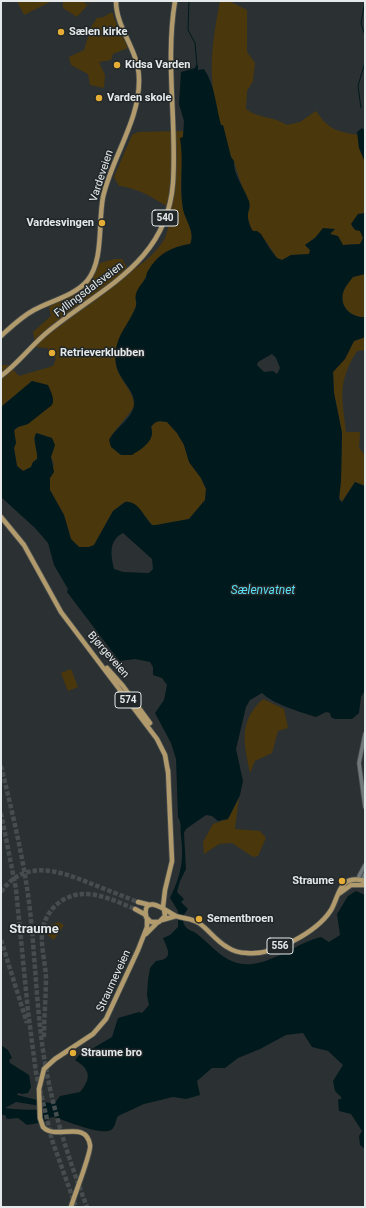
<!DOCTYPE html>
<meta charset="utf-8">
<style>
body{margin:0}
#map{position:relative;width:366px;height:1208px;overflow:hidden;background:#2b3132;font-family:Roboto,sans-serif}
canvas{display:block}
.frame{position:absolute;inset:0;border:2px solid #e5e9ea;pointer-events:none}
</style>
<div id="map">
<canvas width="366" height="1208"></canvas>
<div class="frame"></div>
</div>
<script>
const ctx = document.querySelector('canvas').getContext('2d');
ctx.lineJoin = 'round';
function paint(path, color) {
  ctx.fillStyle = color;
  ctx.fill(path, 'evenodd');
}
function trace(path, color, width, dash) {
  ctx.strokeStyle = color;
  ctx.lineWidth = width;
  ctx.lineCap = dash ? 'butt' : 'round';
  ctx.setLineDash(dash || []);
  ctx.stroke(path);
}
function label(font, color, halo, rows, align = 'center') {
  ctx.font = font + ' Roboto,sans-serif';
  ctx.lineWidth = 3;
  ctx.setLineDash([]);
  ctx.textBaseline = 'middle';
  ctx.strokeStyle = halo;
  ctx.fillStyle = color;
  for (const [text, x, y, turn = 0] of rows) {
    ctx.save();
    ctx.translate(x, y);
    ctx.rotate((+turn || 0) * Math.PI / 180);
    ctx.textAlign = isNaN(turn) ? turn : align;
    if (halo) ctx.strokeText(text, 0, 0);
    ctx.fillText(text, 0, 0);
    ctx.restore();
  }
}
paint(new Path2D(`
 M17 1H52L24 15Z
 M63 1H83L87 5 90 1H91L77 17 63 8Z
 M220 1H229L247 10V52L255 63 253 81 247 91 246 109C259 119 273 116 287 125L300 122 316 111C329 130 336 131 358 135L359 148 365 162V213L355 218 352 227 360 231 363 238 360 244 343 245 330 233 317 236 305 245 310 250 309 254 291 255 282 260 277 258 265 240 252 231 250 226 247 214 250 207 248 199 244 193 234 161 231 157 223 125H221C207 79 211 48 220 1Z
 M110 13H113L114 18 128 48 113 54 111 60 99 62 105 75 104 88 90 85 88 74 71 65 69 57 84 50 91 27 97 18 104 17Z
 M183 131C183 157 179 184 183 209 185 220 196 233 190 244 152 251 151 268 135 299L137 302C132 323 112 341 116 365 119 381 135 391 134 407L111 436C115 452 115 455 132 455L151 439 152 430 151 427C156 420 159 421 167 422L177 433 184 445 189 462 201 478 206 489 205 500 189 519 156 525H152L146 517 125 502 113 511 94 545 89 547H79L71 539 64 515 50 490V478L54 464 51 457 52 438 37 433 34 438 37 449V459L33 462 31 467 23 471 17 466 14 448 16 443 14 431 18 427 25 425 42 384 32 381 1 407V365H9L19 376 53 366 56 359 47 348 36 347 33 332 51 316 49 307 88 284 100 263 114 259H122L128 270C139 270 160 248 165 238 168 230 172 216 170 208 153 198 139 188 119 186L114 177 132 135 138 132Z
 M365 274V317C350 318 338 305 344 290 346 285 350 281 353 277Z
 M365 337V350L357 351C337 383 342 397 346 432H360L359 448 365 455V486L355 482 342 502 339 496 341 481 342 433 334 393 333 372 345 358 354 341Z
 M71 669 78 687 68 691 61 673Z
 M263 699 284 709 288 728 278 731 272 753 255 761 250 773C244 743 238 722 263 699Z
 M239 798 235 829 260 831 266 838 258 856 253 857 232 843 219 844 204 854 203 842 213 824 228 819Z
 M58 922 64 925 54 940 42 931V929Z`), '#4b370c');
paint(new Path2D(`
 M196 65H198V70L204 69C215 85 216 107 221 125H223L231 157 234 161C233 174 244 188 248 199 251 205 249 208 248 214 247 218 250 227 253 231H257L261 234 270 249 277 258 282 260 291 255 309 254 310 250 305 245 315 238 323 228 335 229 330 234 338 236 343 245 360 244 363 238 360 231 355 230 351 224 358 214 365 213V274L353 277C350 281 346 285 344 290 338 305 350 318 365 317V337L354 341 345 359 333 372 334 393 342 433 341 481 339 499 342 502 355 482 365 486V690L361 697 359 713 352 719H335L331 717 330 713 326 712 316 717C300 712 273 704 262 693L250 700 246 707 236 749 243 781 240 795 228 819 218 821 212 816 206 815 186 829 184 833 186 869 180 881 177 892 184 899 181 902 188 909C184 913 181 920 185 926 187 930 194 931 197 934 214 947 227 967 252 964 277 961 297 943 321 937L329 942 340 935 337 914 348 896 356 891 365 895V1149L360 1145 359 1136 362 1131 351 1114 339 1111 338 1100 342 1098 335 1091 333 1081 343 1065 328 1051 312 1047 303 1033 286 1035 260 1049 238 1058 225 1068H212L197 1081 200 1095 186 1099 173 1097 144 1104 118 1116C115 1120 116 1127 111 1130 101 1136 65 1120 53 1117L49 1118 44 1122 27 1125 18 1118 7 1119 5 1115H1V1045L8 1050 12 1058 9 1060 10 1063 29 1075 31 1087 28 1093 22 1094 18 1093 17 1095 54 1104 60 1096 80 1092C92 1078 90 1069 75 1060L86 1047 90 1050 112 1037 118 1018 139 1012 142 1013 149 1005 147 995 148 980 150 968 156 961C174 959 168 950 163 938L170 935 178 927V911L170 898C181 875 184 861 181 836 180 829 182 824 178 817L176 759 171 743 155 713 164 700 167 685 162 678 153 675V667L150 662 135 659 120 661 117 658 67 592 68 589 54 565 48 543 35 528 1 497V407L32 381 48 385C51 392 55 399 52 405L28 424 18 427 14 430 16 443 14 448 17 466 23 471 31 467 33 462 37 459C38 450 32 441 36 433L52 438 55 445 51 457 54 472 50 478V490L64 515 71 539 79 547H89L94 545 113 511 125 502C138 500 144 517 152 525H156L189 519 205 500 206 489 201 478 189 462 184 445 177 433 167 422C159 421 156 420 151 427 156 440 142 449 132 455H121L111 447 109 440C115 428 132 419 134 405 136 391 118 379 116 364 113 339 125 330 134 311 139 302 134 300 136 294 138 287 142 284 145 279 147 277 146 273 148 271 158 254 171 247 190 244 196 233 185 220 183 209 179 186 184 162 180 138L183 137 184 121 179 104 181 72 195 68ZM272 354 276 358 280 368 277 374 273 371 264 372 257 365 258 362ZM123 533 152 559 153 569 149 573 123 572 114 569C111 555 108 541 123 533ZM16 1102 41 1106 45 1109C42 1111 10 1109 5 1108Z
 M362 128 365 131V162L359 148 357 132Z`), '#00191d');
trace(new Path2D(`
 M189 1 188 30 195 43 197 65
 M365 1 361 23 365 36
 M361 108 358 86 365 62`), '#00191d', 1);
trace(new Path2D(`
 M1 766C12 811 23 856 29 902 36 959 36 1017 47 1074 56 1120 70 1163 87 1207
 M1 813 16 889 28 1011 36 1073 52 1140 76 1207
 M1 892C25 858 60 871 92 884 107 890 123 896 138 902
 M1 940 27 1023
 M44 1037C44 1017 46 997 46 976 45 962 41 947 42 933 43 923 48 913 55 906 80 883 108 898 135 909`), '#474d4e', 4.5, [4.5, 2]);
const minor = new Path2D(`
 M365 734 359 763 365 807
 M359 880V876L365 865
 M362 881 365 874`);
const major = new Path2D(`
 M1 336C11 327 21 317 34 310 50 301 74 296 87 281 104 261 98 222 103 197 112 157 140 120 139 79 139 50 116 29 116 1
 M1 376C19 363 32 344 50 330 103 287 167 262 173 183 177 123 165 61 175 1
 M1 517 24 545 61 612 157 739 165 755 168 772
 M107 668 123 686 150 723
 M340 893 351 885H365
 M138 902 150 905
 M163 907 165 890 172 861 168 770
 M135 909 146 915
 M164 909 165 916 159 922H151L146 917C142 891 169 913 176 916 184 919 191 918 199 923 209 930 216 941 227 947 233 951 240 953 247 953 273 956 317 932 331 910 336 902 338 889 345 883 351 878 358 879 365 881
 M162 920 176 916
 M146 934 157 923
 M71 1207C74 1196 92 1151 90 1145 86 1119 56 1141 43 1127L40 1118 39 1089 44 1069 55 1059 93 1034 106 1019 138 950 147 927V918`);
trace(minor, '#4a4f50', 5);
trace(major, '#4a4f50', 6);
trace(minor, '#717879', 3.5);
trace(major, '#b19a6b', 4.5);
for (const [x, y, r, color] of [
 [61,32,4,"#e5ad36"],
 [117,65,4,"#e5ad36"],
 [99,98,4,"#e5ad36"],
 [102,223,4,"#e5ad36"],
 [52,353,4,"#e5ad36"],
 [342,881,4,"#e5ad36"],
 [199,919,4,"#e5ad36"],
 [73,1053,4,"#e5ad36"]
]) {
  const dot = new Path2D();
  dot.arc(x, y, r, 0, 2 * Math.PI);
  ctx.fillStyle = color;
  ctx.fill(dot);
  trace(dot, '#212729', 1.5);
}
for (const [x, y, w] of [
 [165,218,26],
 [128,700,26],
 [280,946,26]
]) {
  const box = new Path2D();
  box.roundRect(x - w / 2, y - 8, w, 16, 3);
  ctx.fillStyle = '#212729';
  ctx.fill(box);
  trace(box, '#e5e9ea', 1);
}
label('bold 10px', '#e5e9ea', null, [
 ["540",165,218],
 ["574",128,700],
 ["556",280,946]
]);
label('bold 11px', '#e5e9ea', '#212729', [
 ["Sælen kirke",69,32],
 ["Kidsa Varden",125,65],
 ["Varden skole",107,98],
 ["Vardesvingen",94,223,"right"],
 ["Retrieverklubben",60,353],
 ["Straume",334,881,"right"],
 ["Sementbroen",207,919],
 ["Straume bro",81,1053]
], 'left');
label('11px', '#e5e9ea', '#212729', [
 ["Vardeveien",102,176,-72],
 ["Fyllingsdalsveien",89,290,-37],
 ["Bjørgeveien",108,655,49],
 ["Straumeveien",114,981,-65]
]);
label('italic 12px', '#5adef4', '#212729', [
 ["Sælenvatnet",263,591]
]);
label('bold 13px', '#e5e9ea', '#212729', [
 ["Straume",34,930]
]);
</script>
